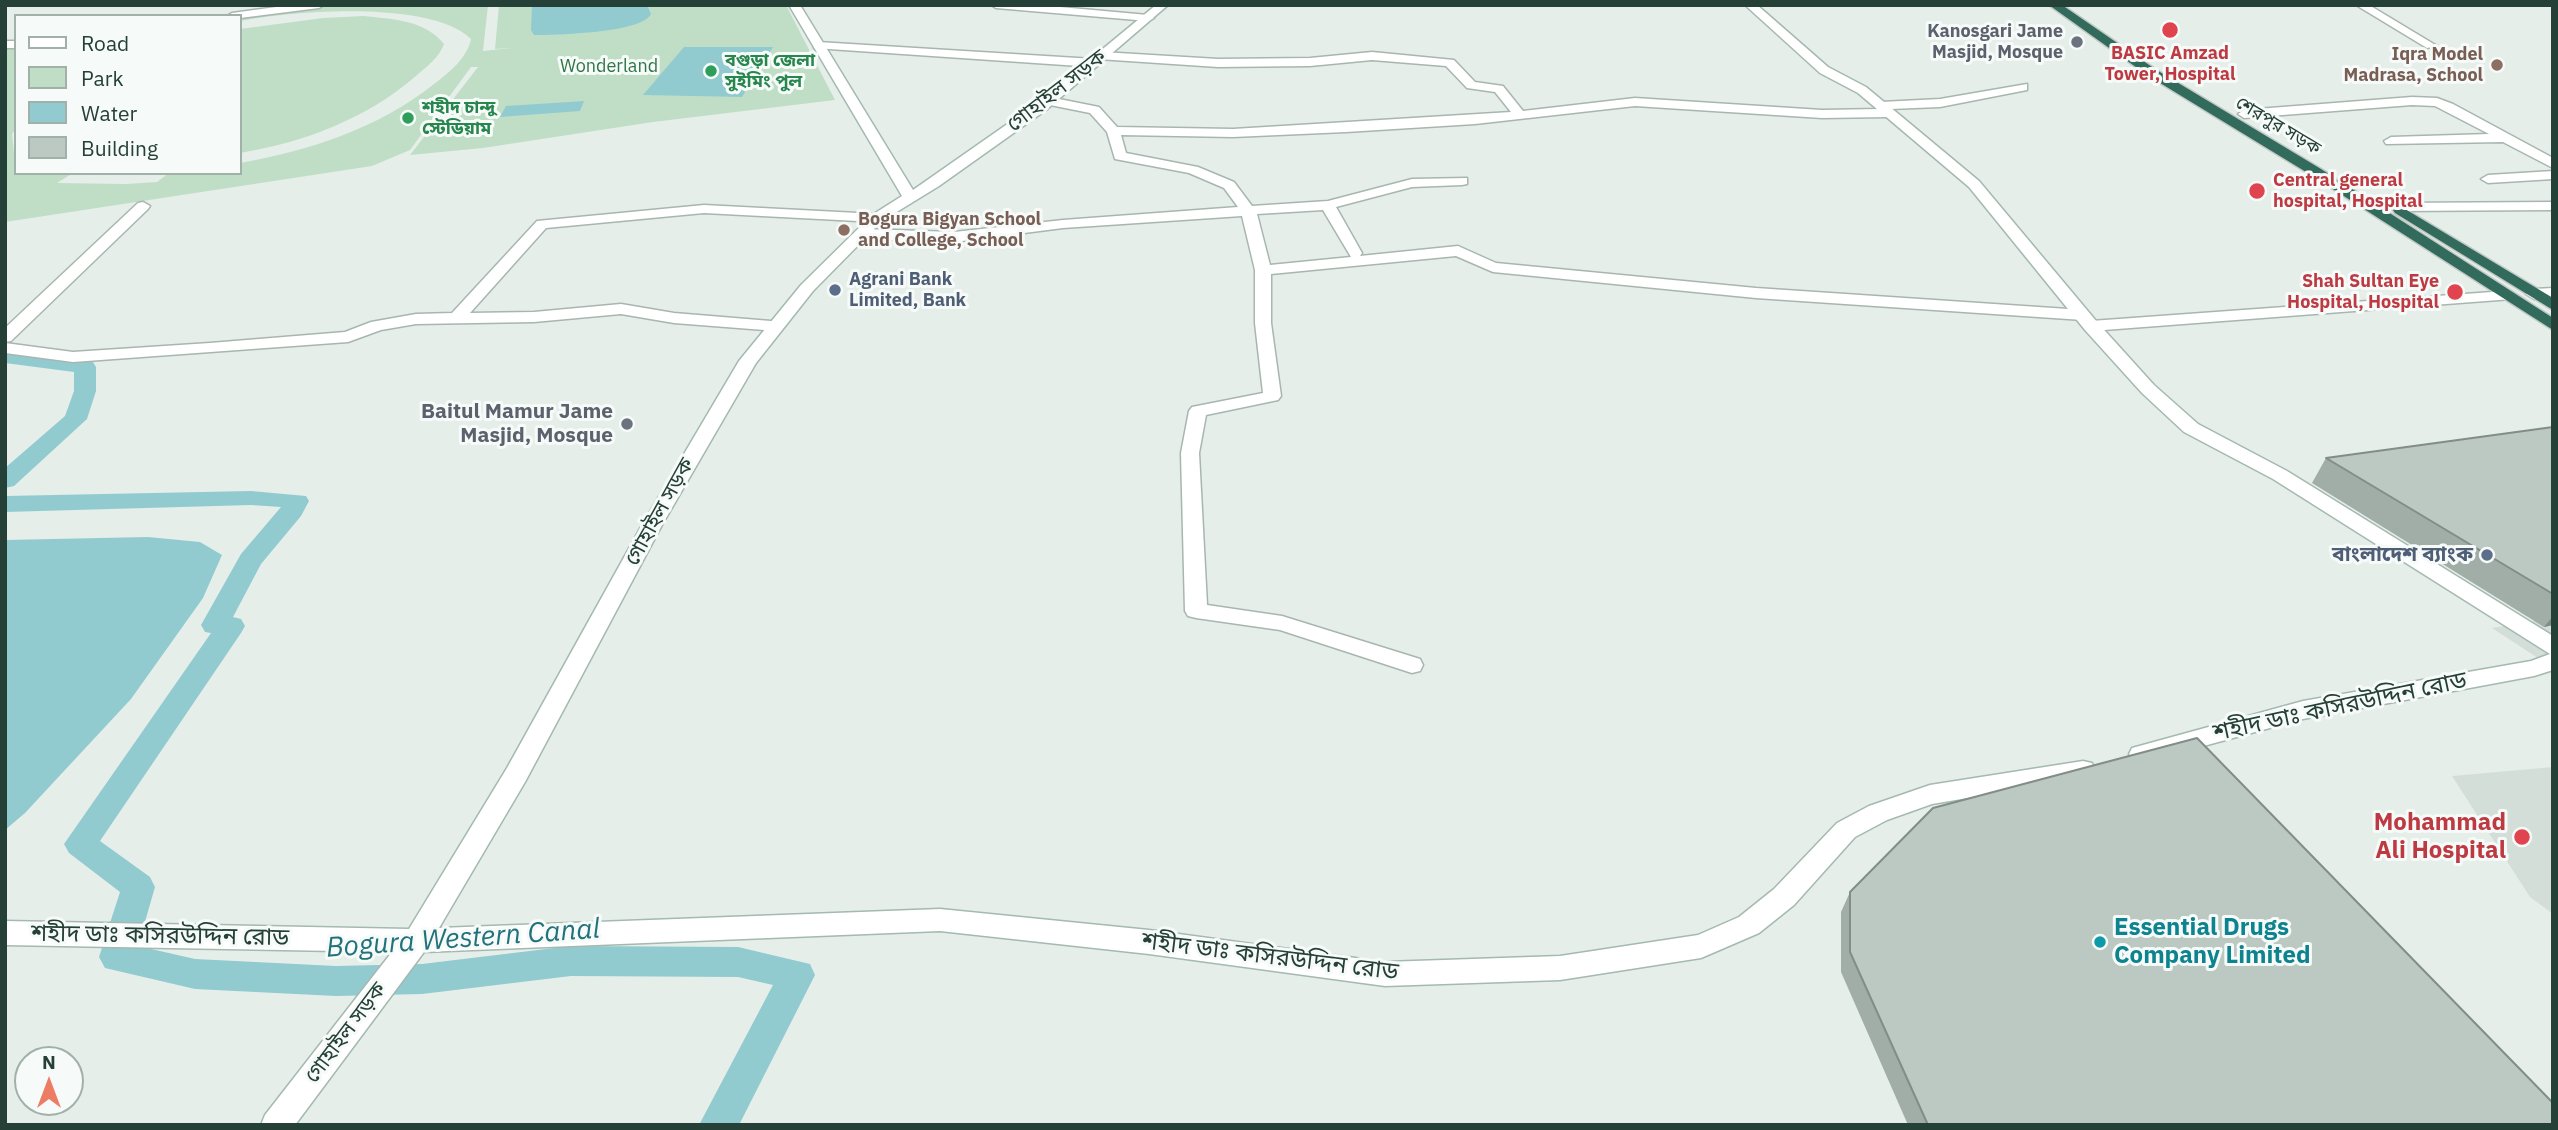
<!DOCTYPE html>
<meta charset="utf-8">
<style>
body{margin:0}
#map{position:relative;width:2558px;height:1130px;overflow:hidden;background:#e6eeea;font-family:"IBM Plex Sans",sans-serif}
canvas{display:block}
.frame{position:absolute;inset:0;border:7px solid #254036;pointer-events:none}
.legend{position:absolute;left:14px;top:14px;width:228px;height:161px;box-sizing:border-box;background:#f6faf8;border:2px solid #a2b0aa;margin:0;padding:9px 12px;list-style:none;font-size:21px;color:#254036}
.legend li{display:flex;align-items:center;gap:14px;height:35px}
.legend b{width:35px;border:2px solid #a2b0aa}
.north{position:absolute;left:14px;top:1046px;width:70px;height:70px;box-sizing:border-box;background:#f6faf8;border:2px solid #a2b0aa;border-radius:50%;rotate:0deg;font-size:19px;font-weight:700;line-height:28px;text-align:center;color:#254036}
.north::after{content:'';display:block;margin:auto;width:24px;height:32px;background:#ed7c65;clip-path:polygon(50% 0,100% 100%,50% 72%,0 100%)}
</style>
<div id="map">
<canvas width="2558" height="1130"></canvas>
<div class="frame"></div>
<ul class="legend">
<li><b style="height:9px;background:#fff"></b>Road</li>
<li><b style="height:19px;background:#c0dec6"></b>Park</li>
<li><b style="height:19px;background:#91cbd0"></b>Water</li>
<li><b style="height:19px;background:#bbc9c2"></b>Building</li>
</ul>
<div class="north">N</div>
</div>
<script>
const ctx = document.querySelector('canvas').getContext('2d');
ctx.lineJoin = 'round';
function paint(path, color) {
  ctx.fillStyle = color;
  ctx.fill(path, 'evenodd');
}
function trace(path, color, width, dash) {
  ctx.strokeStyle = color;
  ctx.lineWidth = width;
  ctx.lineCap = dash ? 'butt' : 'round';
  ctx.setLineDash(dash || []);
  ctx.stroke(path);
}
function label(font, color, halo, rows, align = 'center') {
  ctx.font = font + ' "IBM Plex Sans","Noto Sans Bengali",sans-serif';
  ctx.lineWidth = 6;
  ctx.setLineDash([]);
  ctx.textBaseline = 'middle';
  ctx.strokeStyle = halo;
  ctx.fillStyle = color;
  for (const [text, x, y, turn = 0] of rows) {
    ctx.save();
    ctx.translate(x, y);
    ctx.rotate((+turn || 0) * Math.PI / 180);
    ctx.textAlign = isNaN(turn) ? turn : align;
    if (halo) ctx.strokeText(text, 0, 0);
    ctx.fillText(text, 0, 0);
    ctx.restore();
  }
}
paint(new Path2D(`
 M2553 618V668L2492 628Z
 M2553 767V914L2530 897 2452 776Z`), '#d4ded8');
paint(new Path2D(`
 M335 5H488L483 51 511 48 495 49 499 5H786L835 100 653 122 483 148 410 155 478 67H471L410 150 372 166 5 222V47L16 45V128L12 134 16 173H73L57 183 126 184 157 182 169 173H240V163C311 150 377 129 434 84 450 72 467 58 471 39 432 0 295 10 240 21V17Z
 M363 16C393 19 425 20 444 44 439 58 427 66 416 76 366 119 305 142 240 153V29L323 18Z`), '#c0dec6');
paint(new Path2D(`
 M532 5H647L651 14C642 33 556 35 534 35L531 30Z
 M684 47H773L742 97 643 95Z
 M584 101 580 111 500 117 506 106Z
 M148 537 200 542 222 555 203 598 131 699 25 813 5 830V540Z`), '#91cbd0');
paint(new Path2D(`
 M5 350 93 362 96 367V391L87 419 14 486 5 488V468L65 416 74 391V372L5 363Z
 M251 491 306 496 309 501 301 516 261 564 233 617 241 619 245 626 241 633 100 841 150 877 155 887 138 946 195 959 336 966 422 964 571 946 738 947 810 964 815 975 739 1125H699L773 985 738 977 571 976 422 994 336 996 195 989 105 968 99 957 120 892 69 853 64 844 211 633 205 632 201 625 241 554 281 507 251 505 5 512V496Z`), '#91cbd0');
const street = new Path2D(`
 M291 5H324L319 8 240 18V16H227L232 13Z
 M991 5H1038L1148 15 1154 18 1148 21 996 8Z
 M2356 5H2369L2437 46 2427 48Z
 M5 41H16V48H5Z
 M818 42 1094 59 1100 63 1094 67 814 48V44Z
 M1102 52 1218 59 1310 58 1372 52 1454 60 1475 82 1503 86 1523 111 1635 98 1822 110 1879 109 1875 106 1881 102 1940 99 2027 84V90L1940 107 1890 109 1895 113 1889 117 1822 118 1635 106 1475 124 1346 132 1233 137 1121 135 1126 153 1198 167 1234 182 1252 206 1328 201 1412 179 1467 178V184L1462 185 1412 187 1336 207 1362 253 1360 256 1458 246 1496 263 1756 288 2083 310 2091 315 2083 320 1756 298 1493 272 1456 256 1271 274V323L1281 396 1278 400 1206 415 1199 453 1207 605 1282 616 1420 659 1423 665 1420 671 1412 673 1280 630 1196 618 1188 616 1185 611 1181 453 1189 411 1192 407 1263 393 1255 323V270L1242 216 1063 228 954 242 862 239 854 234 862 229 954 232 1063 220 1238 207 1224 188 1189 173 1115 159 1107 132 1090 113 1045 104V98L1049 97 1099 107 1117 127 1233 129 1511 112 1495 92 1467 88 1446 66 1372 60 1310 66 1218 67 1098 59V53ZM1323 210 1351 257 1270 265 1257 214Z
 M2412 97 2437 98 2453 104 2553 158V168L2503 142 2386 144 2384 141 2391 137 2489 134 2435 106 2412 105 2244 118 2238 114 2244 110Z
 M2553 171V179L2488 183 2481 179 2488 175Z
 M143 202 150 206 148 209 11 341 5 342V328L138 203Z
 M2553 202V210L2396 211 2389 207 2396 203Z
 M704 205 877 214 884 218 877 222 704 213 546 228 470 313 534 312 621 304 674 313 783 322 785 326 777 331 674 323 621 314 534 322 416 324 381 330 348 342 73 362 5 353V343L73 352 210 343 345 332 371 322 416 314 452 313 537 221Z
 M2553 288V298L2534 299 2526 294 2534 289Z
 M2506 291 2514 296 2512 299 2091 331 2083 326 2091 321Z`);
const secondary = new Path2D(`
 M789 5H800L913 190 1036 104 1156 5H1168L1046 110 939 186 882 221 813 291 756 363 662 525 525 782 439 928 940 909 1149 930 1385 962 1560 956 1698 935 1739 917 1774 889 1837 823 1869 806 1930 785 2083 761 2092 763 2095 770 2092 777 1932 804 1887 820 1855 837 1794 905 1759 933 1701 958 1560 980 1385 986 1149 954 940 931 424 952 295 1125H261L265 1115 392 952 5 945V921L409 929 507 768 642 525 739 361 801 285 872 215 902 196Z
 M1745 5H1757L1828 67 1866 87 1979 181 2097 322 2154 385 2198 424 2287 471 2553 636V670L2534 676 2303 719 2141 763 2132 760 2129 754 2132 748 2303 701 2531 661 2550 654 2273 479 2184 432 2142 393 2085 330 1969 187 1858 93 1820 73Z`);
const highway = new Path2D(`
 M2049 5H2062L2155 69 2321 169 2553 318V330L2311 175 2147 75Z
 M2400 206 2553 298V310L2395 213 2393 210 2395 207Z`);
trace(street, '#a8b6b0', 3);
trace(secondary, '#a4b9b0', 3);
trace(highway, '#c2cac7', 3);
paint(street, '#fff');
paint(secondary, '#fff');
paint(highway, '#326b5b');
paint(new Path2D(`
 M2553 427V625L2544 627 2312 483 2326 458Z
 M1850 892 2553 1125H1908L1841 972V912Z`), '#a1ada7');
paint(new Path2D(`
 M2553 616V625L2544 627Z`), '#838d88');
const building = new Path2D(`
 M2553 427V594L2326 458Z
 M2197 738 2553 1103V1125H1928L1850 952V892L1933 808Z`);
paint(building, '#bbc9c2');
trace(building, '#838d88', 2);
for (const [x, y, r, color] of [
 [2170,30,9,"#e0444e"],
 [2077,42,7,"#6b7280"],
 [2497,65,7,"#8d6e63"],
 [711,71,7,"#2e9e5b"],
 [408,118,7,"#2e9e5b"],
 [2257,191,9,"#e0444e"],
 [844,230,7,"#8d6e63"],
 [835,290,7,"#5c6f8a"],
 [2455,292,9,"#e0444e"],
 [627,424,7,"#6b7280"],
 [2487,555,7,"#5c6f8a"],
 [2522,837,9,"#e0444e"],
 [2100,942,7,"#0f9aa8"]
]) {
  const dot = new Path2D();
  dot.arc(x, y, r, 0, 2 * Math.PI);
  ctx.fillStyle = color;
  ctx.fill(dot);
  trace(dot, '#f6faf8', 2.5);
}
label('bold 18px', '#5b616d', '#f6faf8', [
 ["Kanosgari Jame",2063,32],
 ["Masjid, Mosque",2063,53]
], 'right');
label('bold 18px', '#be3a42', '#f6faf8', [
 ["BASIC Amzad",2170,54],
 ["Tower, Hospital",2170,75],
 ["Central general",2273,181,"left"],
 ["hospital, Hospital",2273,202,"left"],
 ["Shah Sultan Eye",2439,282,"right"],
 ["Hospital, Hospital",2439,303,"right"]
]);
label('bold 18px', '#785e54', '#f6faf8', [
 ["Iqra Model",2483,55],
 ["Madrasa, School",2483,76],
 ["Bogura Bigyan School",858,220,"left"],
 ["and College, School",858,241,"left"]
], 'right');
label('bold 18px', '#27864d', '#f6faf8', [
 ["বগুড়া জেলা",725,61],
 ["সুইমিং পুল",725,82],
 ["শহীদ চান্দু",422,108],
 ["স্টেডিয়াম",422,129]
], 'left');
label('18px', '#307546', '#f6faf8', [
 ["Wonderland",609,67]
]);
label('18px', '#254036', '#f6faf8', [
 ["শেরপুর সড়ক",2278,126,31]
]);
label('bold 18px', '#4e5e75', '#f6faf8', [
 ["Agrani Bank",849,280],
 ["Limited, Bank",849,301]
], 'left');
label('21px', '#254036', '#f6faf8', [
 ["গোহাইল সড়ক",1057,91,-38],
 ["গোহাইল সড়ক",660,512,-61],
 ["গোহাইল সড়ক",346,1033,-53]
]);
label('bold 21px', '#5b616d', '#f6faf8', [
 ["Baitul Mamur Jame",613,412],
 ["Masjid, Mosque",613,436]
], 'right');
label('bold 21px', '#4e5e75', '#f6faf8', [
 ["বাংলাদেশ ব্যাংক",2473,555]
], 'right');
label('24px', '#254036', '#f6faf8', [
 ["শহীদ ডাঃ কসিরউদ্দিন রোড",2340,707,-12],
 ["শহীদ ডাঃ কসিরউদ্দিন রোড",160,936,1],
 ["শহীদ ডাঃ কসিরউদ্দিন রোড",1270,957,7]
]);
label('bold 24px', '#be3a42', '#f6faf8', [
 ["Mohammad",2506,823],
 ["Ali Hospital",2506,851]
], 'right');
label('bold 24px', '#0d838f', '#f6faf8', [
 ["Essential Drugs",2114,928],
 ["Company Limited",2114,956]
], 'left');
label('italic 28px', '#21727a', '#f6faf8', [
 ["Bogura Western Canal",463,939,-4]
]);
</script>
